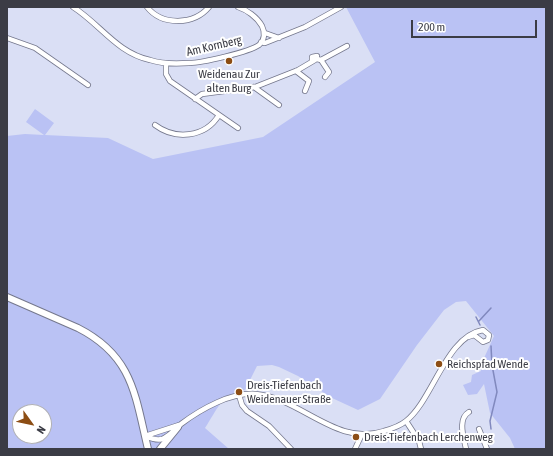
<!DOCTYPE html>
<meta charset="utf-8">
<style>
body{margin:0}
#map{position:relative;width:553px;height:456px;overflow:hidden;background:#dadff5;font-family:"Asap Condensed",sans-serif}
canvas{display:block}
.frame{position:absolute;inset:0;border:8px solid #3b3c45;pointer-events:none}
.north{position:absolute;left:12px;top:404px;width:40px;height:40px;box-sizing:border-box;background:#fff;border:1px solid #b1b1b5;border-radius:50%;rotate:123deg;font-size:11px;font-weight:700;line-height:16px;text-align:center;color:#3b3c45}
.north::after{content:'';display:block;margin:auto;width:14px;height:18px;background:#8c4d14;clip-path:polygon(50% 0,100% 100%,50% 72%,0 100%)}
.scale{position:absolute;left:411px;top:20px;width:126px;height:18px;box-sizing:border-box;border:2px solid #3b3c45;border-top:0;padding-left:5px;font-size:12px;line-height:14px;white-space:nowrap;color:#3b3c45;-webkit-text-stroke:3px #fff;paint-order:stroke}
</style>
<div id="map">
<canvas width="553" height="456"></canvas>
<div class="frame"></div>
<div class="north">N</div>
<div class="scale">200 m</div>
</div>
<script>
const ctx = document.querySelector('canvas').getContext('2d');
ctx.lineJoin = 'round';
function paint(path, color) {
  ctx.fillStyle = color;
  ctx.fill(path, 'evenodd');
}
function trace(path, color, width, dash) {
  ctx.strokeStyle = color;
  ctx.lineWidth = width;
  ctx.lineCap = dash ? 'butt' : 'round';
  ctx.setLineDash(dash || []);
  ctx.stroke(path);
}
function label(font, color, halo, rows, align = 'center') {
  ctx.font = font + ' "Asap Condensed",sans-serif';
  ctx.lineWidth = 4;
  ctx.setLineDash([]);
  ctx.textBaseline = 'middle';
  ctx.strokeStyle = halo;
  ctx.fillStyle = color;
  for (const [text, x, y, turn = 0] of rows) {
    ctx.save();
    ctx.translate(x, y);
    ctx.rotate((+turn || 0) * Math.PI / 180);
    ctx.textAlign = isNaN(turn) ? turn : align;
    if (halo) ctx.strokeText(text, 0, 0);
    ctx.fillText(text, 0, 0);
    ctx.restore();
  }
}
paint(new Path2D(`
 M346 7H546V449H515L510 438 490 413 484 384 477 394 468 395 463 385 471 382 472 375 481 371 480 367 494 336 466 301 456 302 444 310 417 345 380 399 358 410 332 398 298 376 279 367 272 365 257 366 245 390C222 393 217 410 205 428L229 449H7V136L25 134 44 135 26 122 35 109 54 123 45 135 108 138 153 159 263 137 375 62ZM20 412H44V436H20Z`), '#bac2f4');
trace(new Path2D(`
 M476 317 480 325
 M479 321 491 308
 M491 346 492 365 497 392 490 421 491 429`), '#8189be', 1.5);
const minor = new Path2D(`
 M73 7C100 24 117 53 150 60 162 64 175 64 189 63 202 63 249 52 259 45 265 40 265 32 262 26 257 17 247 10 238 7
 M147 7C162 26 194 25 209 7
 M265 33 279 38
 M7 38 35 48 88 85
 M261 42 265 43 305 27 341 7
 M317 59 321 60 347 46
 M321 60 329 72 325 77
 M166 64V74L170 81 238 128
 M296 71 309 81 305 91
 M254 87 279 105
 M195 99 202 94 255 87 298 70 315 60 317 56 312 57V61
 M155 125C175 140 205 138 219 115
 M239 395 242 405 247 411 269 426 291 449
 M406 421 419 441 421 449
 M479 429 487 449
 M145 436C150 438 156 441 162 439 170 436 175 429 181 424 201 409 231 392 256 394 301 398 336 447 384 431 391 429 400 426 406 421 433 400 446 336 483 330L489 335 488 340 483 342 474 335 468 337
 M145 436 179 425
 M355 449 362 434
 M466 449C464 438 457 419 469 412`);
const tertiary = new Path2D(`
 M7 297 78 328C133 356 135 395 148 449
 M160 449 178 427`);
trace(minor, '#75788d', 6);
trace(tertiary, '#75788d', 8);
trace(minor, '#fff', 4.5);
trace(tertiary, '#fff', 6);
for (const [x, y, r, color] of [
 [229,61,4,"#8c4d14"],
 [439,364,4,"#8c4d14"],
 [239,392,4,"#8c4d14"],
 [356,437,4,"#8c4d14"]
]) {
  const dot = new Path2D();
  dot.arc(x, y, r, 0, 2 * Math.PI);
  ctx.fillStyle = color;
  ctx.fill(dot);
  trace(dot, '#fff', 1.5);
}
label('12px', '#3b3c45', '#fff', [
 ["Am Kornberg",214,46,-13]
]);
label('12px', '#3b3c45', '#fff', [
 ["Weidenau Zur",229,74,"center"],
 ["alten Burg",229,88,"center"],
 ["Reichspfad Wende",447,364],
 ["Dreis-Tiefenbach",247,385],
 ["Weidenauer Straße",247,399],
 ["Dreis-Tiefenbach Lerchenweg",364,437]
], 'left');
</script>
